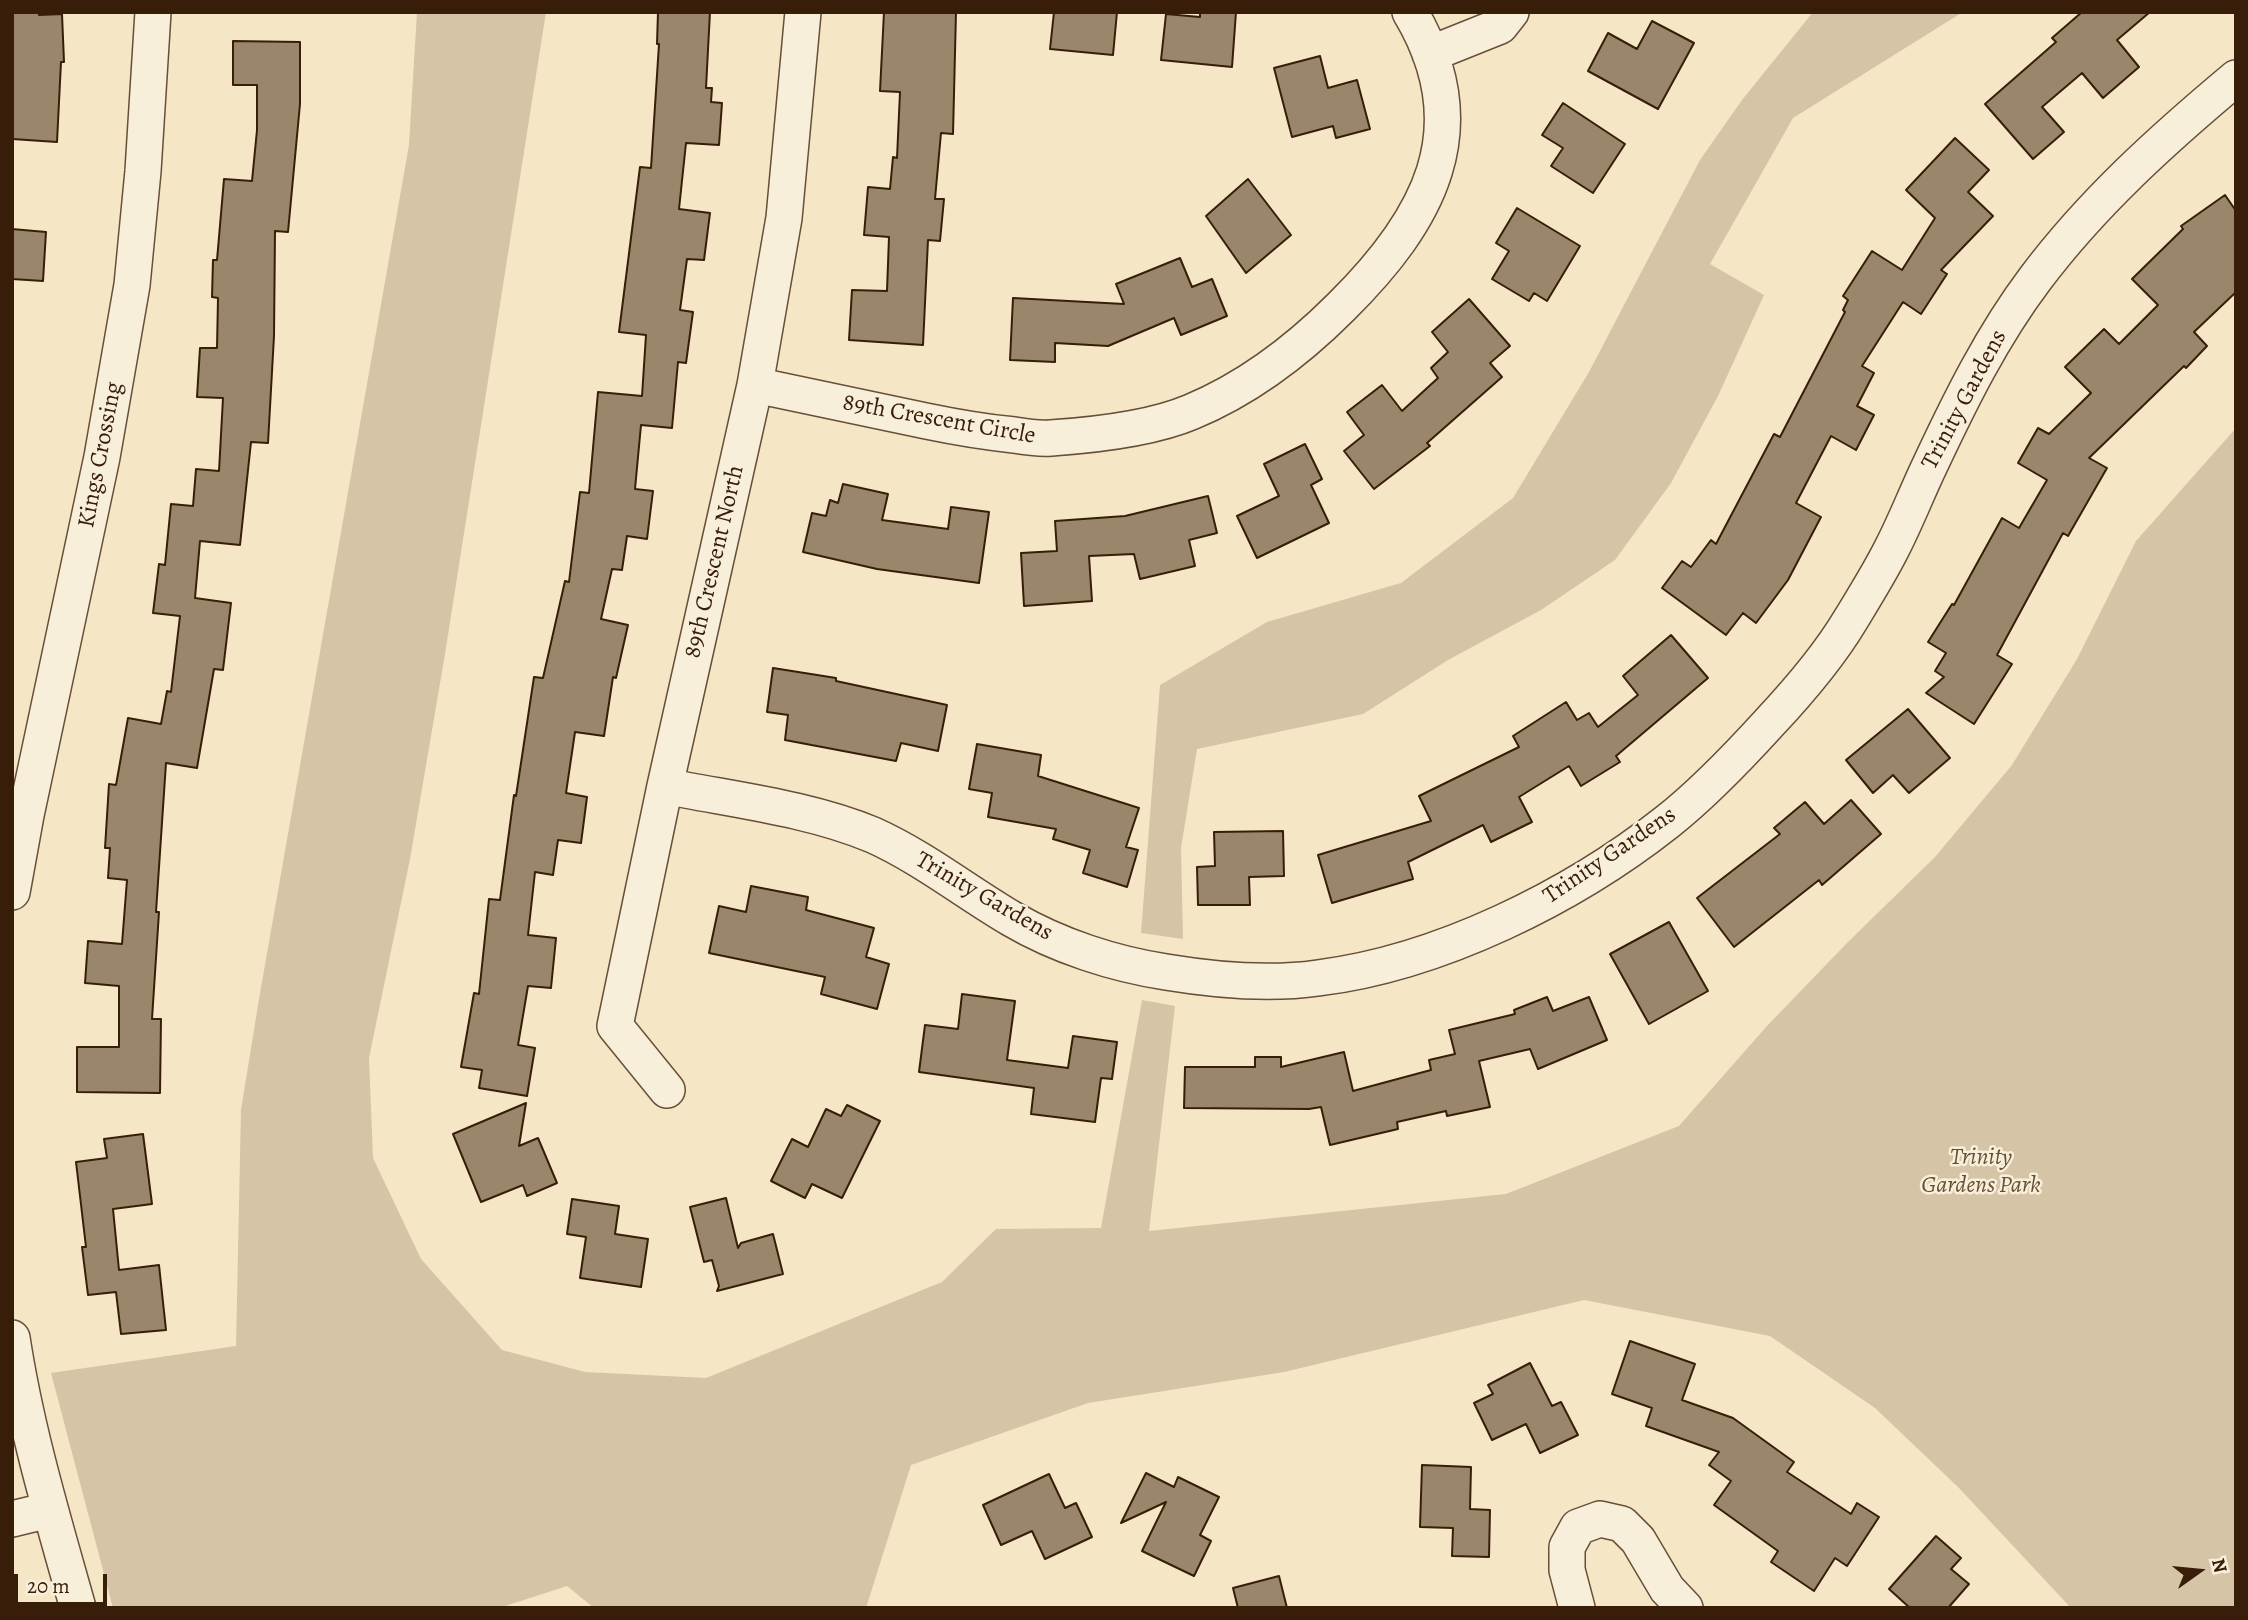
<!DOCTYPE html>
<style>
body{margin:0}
#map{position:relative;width:2248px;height:1620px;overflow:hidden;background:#f5e6c6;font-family:Alegreya,serif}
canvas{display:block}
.frame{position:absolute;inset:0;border:14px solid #381d08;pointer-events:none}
.north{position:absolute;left:2164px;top:1536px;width:70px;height:70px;-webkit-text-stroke:5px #f8efda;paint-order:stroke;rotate:75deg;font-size:19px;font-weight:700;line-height:28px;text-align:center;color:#381d08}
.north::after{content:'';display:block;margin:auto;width:24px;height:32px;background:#381d08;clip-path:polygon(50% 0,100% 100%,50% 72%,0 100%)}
.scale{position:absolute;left:14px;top:1574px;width:93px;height:32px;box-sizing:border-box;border:4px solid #381d08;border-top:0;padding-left:9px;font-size:21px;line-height:24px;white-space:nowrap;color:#381d08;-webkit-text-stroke:5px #f8efda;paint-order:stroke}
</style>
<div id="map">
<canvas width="2248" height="1620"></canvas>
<div class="frame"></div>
<div class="north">N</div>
<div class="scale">20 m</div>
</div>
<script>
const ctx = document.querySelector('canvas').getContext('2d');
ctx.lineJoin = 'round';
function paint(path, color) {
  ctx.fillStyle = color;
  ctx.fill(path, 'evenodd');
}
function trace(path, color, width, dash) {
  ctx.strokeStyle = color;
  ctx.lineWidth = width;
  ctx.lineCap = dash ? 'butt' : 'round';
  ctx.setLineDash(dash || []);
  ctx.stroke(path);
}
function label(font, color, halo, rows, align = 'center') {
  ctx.font = font + ' Alegreya,serif';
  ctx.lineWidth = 5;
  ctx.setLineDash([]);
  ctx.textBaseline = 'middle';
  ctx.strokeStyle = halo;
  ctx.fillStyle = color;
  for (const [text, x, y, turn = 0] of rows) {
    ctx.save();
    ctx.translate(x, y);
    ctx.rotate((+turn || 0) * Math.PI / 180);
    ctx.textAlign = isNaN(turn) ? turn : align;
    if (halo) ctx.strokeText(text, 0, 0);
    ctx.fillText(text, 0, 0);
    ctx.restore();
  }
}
paint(new Path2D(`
 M417 12H546L445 654 410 859 369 1058 373 1158 421 1259 502 1350 585 1372 706 1378 942 1282 996 1229 1101 1228 1142 1000 1175 1006 1149 1231 1506 1194 1679 1126 1766 1027 1848 942 1935 857 2012 765 2077 659 2136 541 2236 428V1608H2071L1959 1488 1875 1408 1770 1336 1584 1300 1284 1372 1088 1403 911 1465 866 1608H594L567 1586 499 1608H113L51 1373 236 1346 241 1110 259 999 409 145Z
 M1813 12H1963L1793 118 1710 264 1764 295 1718 396 1671 483 1615 560 1541 610 1448 660 1363 714 1197 749 1181 848 1183 939 1141 933 1160 685 1267 622 1401 583 1513 498 1589 372 1700 160 1742 100Z`), '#d5c4a6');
const building = new Path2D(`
 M12 12H39V15L62 14 64 62H61L57 142 12 139Z
 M658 12H710L706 88H712L711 102 722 103 719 145 686 143 679 209 710 213 704 260 687 259 680 310 693 312 686 363 678 362 672 428 641 425 635 489 653 491 647 539 627 536 622 570 612 569 601 619 628 625 616 678 613 677 604 736 575 732 566 793 587 797 581 843 558 840 553 875 535 872 528 935 556 938 551 988 528 986 518 1045 535 1048 527 1096 479 1088 482 1070 461 1067 474 993 479 994 489 899 500 900 514 795 516 796 534 677 543 678 565 581 569 582 580 492 589 493 598 392 642 396 646 335 619 332 640 167 651 168 659 44H657Z
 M884 12H956L953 134 941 133 935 199H944L940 241 928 240 923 345 849 340 852 290 887 291 889 237 864 235 868 187 890 189 893 157 897 158 900 92 880 91Z
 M1054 12H1117L1113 55 1050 49Z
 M1200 12H1236L1232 67 1161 60 1166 14 1200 17Z
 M2082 12H2150L2117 40 2139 67 2103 98 2082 73 2042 107 2064 132 2033 159 1985 104 2056 42 2052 38Z
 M1652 21 1694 43 1658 109 1588 71 1608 33 1637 49Z
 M233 41 300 42V104L288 232 275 231 274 336 268 443 251 442 240 545 200 541 195 598 231 603 223 670 214 669 197 768 166 763 156 912H159L152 1019H161L160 1093 77 1092V1047H119V986L85 983 88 941 122 944 127 880 108 878 110 848H105L109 784 116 785 128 718 161 724 167 691 171 692 180 616 153 613 159 564 165 565 171 504 193 506 196 469 219 471 223 398 197 397 200 348H217L218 298 212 297 213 260H217L224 179 252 181 257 130V85H233Z
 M1320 56 1328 88 1357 80 1370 129 1336 138 1333 126 1292 137 1274 68Z
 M1563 103 1625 144 1593 193 1551 166 1563 148 1542 135Z
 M1955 138 1989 170 1968 192 1993 216 1941 270 1947 274 1921 314 1903 302 1862 366 1874 373 1857 406 1874 415 1856 450 1831 436 1796 503 1821 517 1788 580 1756 623 1743 613 1726 635 1662 588 1682 561 1691 567 1711 540 1716 544 1774 434 1780 437 1845 312 1843 310 1848 300 1843 296 1872 251 1902 270 1935 218 1906 190Z
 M1248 179 1291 235 1246 273 1206 216Z
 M2225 195 2236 211V292L2194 332 2207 346 2186 368 2184 366 2089 458 2107 468 2068 536 2063 533 1997 655 2012 664 1974 724 1926 693 1944 677 1935 671 1946 653 1928 642 1952 604 1954 605 2002 518 2019 528 2047 480 2018 463 2038 428 2049 434 2091 393 2065 367 2104 329 2119 344 2158 305 2132 279 2183 229 2181 226Z
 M1517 208 1580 246 1547 301 1534 293 1529 301 1492 279 1509 251 1496 243Z
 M12 229 46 232 43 281 12 279Z
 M1180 258 1192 287 1212 279 1227 316 1181 335 1174 318 1108 346 1055 343V362L1010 360 1013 298 1124 304 1116 284Z
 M1469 299 1510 346 1490 363 1502 377 1427 443 1430 446 1374 489 1344 451 1364 435 1347 412 1382 385 1402 411 1438 378 1431 368 1448 352 1432 332Z
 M1305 444 1322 479 1311 485 1329 523 1257 558 1237 516 1279 496 1264 464Z
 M843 484 888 494 882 520 948 529 951 507 989 512 979 583 877 569 803 552 812 513 826 516 830 500 838 503Z
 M1208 496 1217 533 1189 540 1195 566 1140 579 1134 554 1089 556 1092 601 1024 606 1021 553 1057 551 1055 521 1125 516Z
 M1671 635 1708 678 1616 756 1620 762 1581 786 1569 766 1519 797 1532 822 1491 842 1483 825 1408 862 1413 879 1332 903 1318 855 1431 821 1419 796 1519 747 1513 736 1566 702 1577 720 1589 713 1598 727 1638 695 1623 676Z
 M773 668 836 678V681L947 705 938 751 901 743 896 761 785 740 788 715 767 712Z
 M1908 709 1950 758 1909 793 1893 775 1873 793 1846 760Z
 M977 744 1041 755 1038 776 1139 808 1126 847 1138 850 1127 887 1083 873 1090 850 1053 839 1056 829 988 817 992 793 969 789Z
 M1851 800 1881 834 1822 885 1819 880 1734 947 1697 898 1780 834 1774 828 1805 802 1824 824Z
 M1283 831 1284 876 1249 877 1250 905H1198L1197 867 1215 866 1214 832Z
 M751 886 808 897 806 910 874 928 866 957 889 964 877 1009 821 994 825 977 709 953 719 906 746 912Z
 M1669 922 1708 991 1649 1024 1610 954Z
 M962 994 1015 1001 1007 1060 1068 1068 1073 1036 1117 1042 1112 1079 1101 1078 1095 1122 1031 1114 1034 1088 919 1072 925 1025 958 1029Z
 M1547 997 1553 1011 1589 997 1607 1040 1538 1069 1530 1049 1479 1061 1490 1107 1447 1116 1446 1111 1397 1122 1398 1129 1330 1145 1321 1107 1309 1109 1184 1108 1185 1067H1255V1057H1281V1067L1344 1052 1353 1091 1431 1070 1429 1060 1455 1054 1449 1030 1515 1014 1514 1010Z
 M526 1103 519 1146 538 1138 557 1183 527 1196 523 1185 481 1202 453 1134Z
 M847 1105 880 1121 842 1198 812 1184 805 1198 771 1181 792 1139 808 1147 826 1109 841 1116Z
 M143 1134 152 1204 113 1209 119 1270 159 1265 166 1330 121 1334 116 1292 88 1295 82 1247H86L76 1162 107 1158 104 1139Z
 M726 1198 738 1248 741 1243 773 1234 783 1274 717 1291 719 1286 712 1260 704 1262 690 1207Z
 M572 1199 619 1206 615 1234 648 1239 641 1287 580 1278 586 1237 567 1234Z
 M1630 1341 1695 1364 1682 1400 1733 1418 1794 1462 1787 1472 1851 1514 1857 1503 1879 1517 1847 1566 1835 1558 1814 1591 1771 1562 1778 1551 1714 1505 1731 1481 1709 1465 1719 1452 1646 1426 1652 1408 1612 1394Z
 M1530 1363 1552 1406 1561 1402 1578 1435 1540 1453 1526 1424 1492 1440 1474 1403 1493 1394 1488 1385Z
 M1422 1465 1471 1467 1470 1509 1490 1510 1489 1557 1452 1556 1453 1528 1420 1527Z
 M1146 1473 1174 1487 1178 1477 1219 1497 1200 1535 1211 1541 1194 1576 1142 1551 1166 1502 1121 1523Z
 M1049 1474 1065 1508 1076 1503 1092 1537 1045 1559 1032 1531 1001 1545 983 1505Z
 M1936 1536 1961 1558 1951 1569 1969 1584 1948 1608H1910L1889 1589Z
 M1279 1576 1287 1608H1238L1233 1588Z`);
paint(building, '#9a866b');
trace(building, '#381d08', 2);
const minor = new Path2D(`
 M1430 54 1500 26 1511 12
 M755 385C812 397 869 409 926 421 955 427 984 432 1014 435 1026 437 1039 439 1051 438 1095 435 1151 429 1191 412 1249 388 1297 351 1341 307 1428 221 1480 129 1410 12
 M665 786C734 800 808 808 873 835 922 857 966 892 1012 919 1058 946 1114 964 1166 972 1214 980 1269 985 1318 978 1439 963 1572 897 1667 822 1704 793 1738 757 1769 723 1799 691 1829 656 1851 619 1865 596 1880 572 1892 548 1906 521 1917 492 1930 465 1960 401 1992 336 2035 279 2092 203 2163 139 2236 78
 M12 892 26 815 102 457 132 285 143 171 153 12
 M667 1090 615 1026 665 786 755 385 784 218 803 12
 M12 1338C26 1430 53 1519 78 1608
 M12 1519 49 1510
 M1577 1608 1567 1570V1547L1578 1527 1600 1519 1622 1524 1638 1540 1667 1589 1685 1608`);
trace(minor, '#674f38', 38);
trace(minor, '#f8efda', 35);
label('24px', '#381d08', '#f8efda', [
 ["Trinity Gardens",1965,400,-62],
 ["89th Crescent Circle",939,420,10],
 ["Kings Crossing",101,455,-79],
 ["89th Crescent North",715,562,-77],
 ["Trinity Gardens",1610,856,-34],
 ["Trinity Gardens",984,897,30]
]);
label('italic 24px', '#674f37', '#f8efda', [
 ["Trinity",1981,1158],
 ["Gardens Park",1981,1186]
]);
</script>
